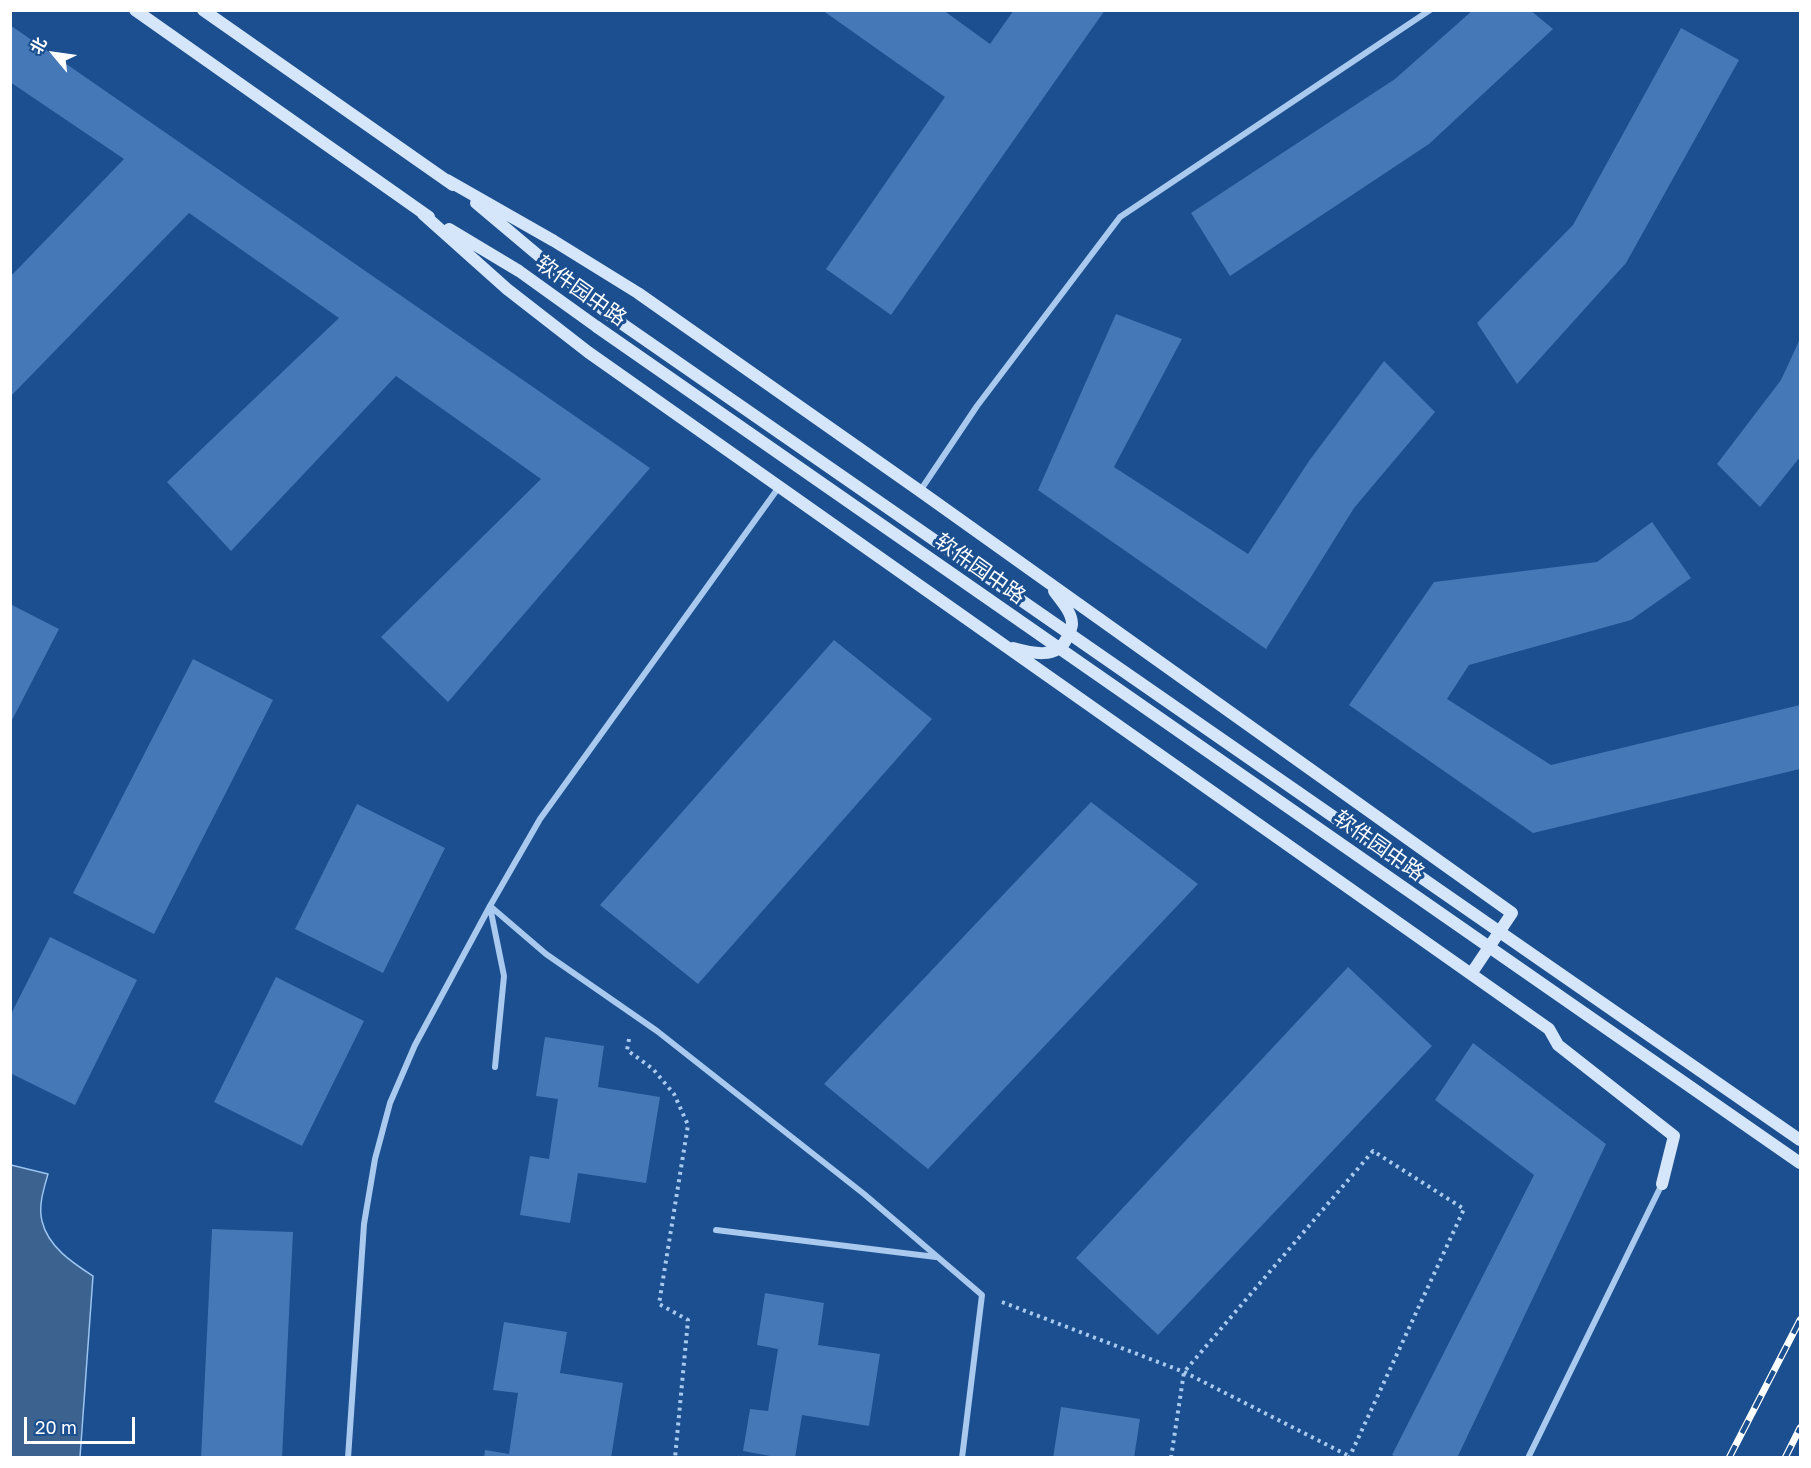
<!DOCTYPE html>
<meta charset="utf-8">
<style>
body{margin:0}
#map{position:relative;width:1811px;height:1468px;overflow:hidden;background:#1b4f8f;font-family:"Golos Text","Noto Sans SC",sans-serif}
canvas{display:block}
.frame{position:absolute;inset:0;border:12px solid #fff;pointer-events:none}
.north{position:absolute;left:24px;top:24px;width:60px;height:60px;-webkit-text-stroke:4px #1b4f8f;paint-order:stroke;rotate:299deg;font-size:16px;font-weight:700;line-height:24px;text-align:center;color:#fff}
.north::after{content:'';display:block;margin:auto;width:21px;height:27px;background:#fff;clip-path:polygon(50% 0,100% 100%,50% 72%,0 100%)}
.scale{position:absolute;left:24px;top:1417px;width:111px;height:27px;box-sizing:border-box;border:3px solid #fff;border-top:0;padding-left:8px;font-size:18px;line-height:21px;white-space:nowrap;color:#fff;-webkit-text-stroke:4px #1b4f8f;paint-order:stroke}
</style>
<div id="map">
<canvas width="1811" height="1468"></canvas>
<div class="frame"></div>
<div class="north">北</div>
<div class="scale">20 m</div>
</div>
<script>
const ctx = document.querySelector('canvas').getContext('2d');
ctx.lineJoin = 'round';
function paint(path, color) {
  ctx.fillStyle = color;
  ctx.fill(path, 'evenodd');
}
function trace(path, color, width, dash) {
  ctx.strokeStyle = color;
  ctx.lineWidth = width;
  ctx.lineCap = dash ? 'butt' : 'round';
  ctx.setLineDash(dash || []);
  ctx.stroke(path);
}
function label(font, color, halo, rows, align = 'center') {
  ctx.font = font + ' "Golos Text","Noto Sans SC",sans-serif';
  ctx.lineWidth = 6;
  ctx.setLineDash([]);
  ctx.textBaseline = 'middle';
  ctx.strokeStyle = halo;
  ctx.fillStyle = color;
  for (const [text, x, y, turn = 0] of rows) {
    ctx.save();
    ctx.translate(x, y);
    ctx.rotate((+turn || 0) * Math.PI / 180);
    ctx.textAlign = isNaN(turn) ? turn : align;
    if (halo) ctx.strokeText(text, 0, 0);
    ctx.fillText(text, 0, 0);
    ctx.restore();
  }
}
const water = new Path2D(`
 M11 1165 48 1174C44 1188 38 1206 42 1221 48 1247 73 1263 93 1276L80 1457H11Z`);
paint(water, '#3c6290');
trace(water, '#9cc4f0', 1.5);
paint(new Path2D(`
 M822 10H943L990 44 1014 10H1105L891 315 826 269 945 97Z
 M1473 10H1530L1553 29 1429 144 1230 276 1191 213 1395 79Z
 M10 25 650 468 448 702 381 637 541 479 396 376 231 551 167 482 339 318 189 213 10 397V277L124 159 10 82Z
 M1681 28 1739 60 1626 263 1517 384 1477 323 1573 225Z
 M1116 314 1182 339 1114 467 1248 554 1309 461 1384 361 1435 412 1354 508 1266 649 1038 490Z
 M1800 339V457L1760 507 1717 464 1781 380Z
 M1652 522 1691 578 1631 620 1469 665 1447 699 1551 765 1800 705V769L1533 833 1349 705 1434 582 1597 562Z
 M10 604 59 629 10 724Z
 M834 640 932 719 698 984 600 905Z
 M193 659 273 700 154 934 73 893Z
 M1091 802 1198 884 928 1169 824 1084Z
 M357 804 445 848 383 973 295 929Z
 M50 937 137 980 75 1105 10 1073V1016Z
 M1348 967 1432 1046 1158 1335 1076 1258Z
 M276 977 364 1021 302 1146 214 1102Z
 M545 1037 604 1046 598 1087 660 1097 646 1183 578 1173 570 1223 520 1215 530 1156 549 1159 558 1099 536 1096Z
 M1473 1043 1606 1144 1457 1458H1398L1392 1455 1534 1175 1435 1100Z
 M212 1229 293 1232 282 1458H201Z
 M765 1293 824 1303 818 1345 880 1354 869 1426 802 1415 795 1458H781L743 1451 750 1409 768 1411 778 1349 757 1345Z
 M504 1322 567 1332 560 1373 623 1383 611 1458H484L485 1450 509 1454 518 1393 493 1390Z
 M1061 1407 1140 1419 1134 1458H1053Z`), '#4478b7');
trace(new Path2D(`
 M629 1039 627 1050 653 1069 674 1094 688 1125 659 1304 688 1320 675 1458
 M1002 1302 1184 1372 1349 1456
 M1171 1458 1184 1372 1373 1151 1464 1209 1349 1458`), '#a9c9ee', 4, [3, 4.5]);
trace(new Path2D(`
 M920 491 977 406 1120 217 1430 10
 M490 906 546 954 657 1031 864 1194 982 1295 962 1458
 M490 907 504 976 495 1067
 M716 1230 936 1257
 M348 1458 364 1224 375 1159 390 1103 415 1045 490 906 540 819 779 487
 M1528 1458 1662 1184`), '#a9c9ee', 6);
trace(new Path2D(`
 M135 10 429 217
 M203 10 453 185
 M447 180 554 241 638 293 920 491 1512 913 1471 974
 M476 203 608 314
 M423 214 507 289 588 352 1549 1029 1558 1045 1674 1136 1662 1184
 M449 229 519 271 597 327
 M1013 648C1031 653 1057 660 1067 638 1069 634 1072 628 1072 624 1072 612 1061 601 1054 591`), '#d6e6fa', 12);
const rail = new Path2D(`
 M1729 1458 1800 1320
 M1785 1458 1800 1428`);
trace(rail, '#fff', 7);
trace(rail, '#1b4f8f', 4.5, [14]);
trace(new Path2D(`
 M608 314 1800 1140
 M597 327 1800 1163`), '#d6e6fa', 12);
label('21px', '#fff', '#1b4f8f', [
 ["软件园中路",581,291,35],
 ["软件园中路",980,569,35],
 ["软件园中路",1379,846,35]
]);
</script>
